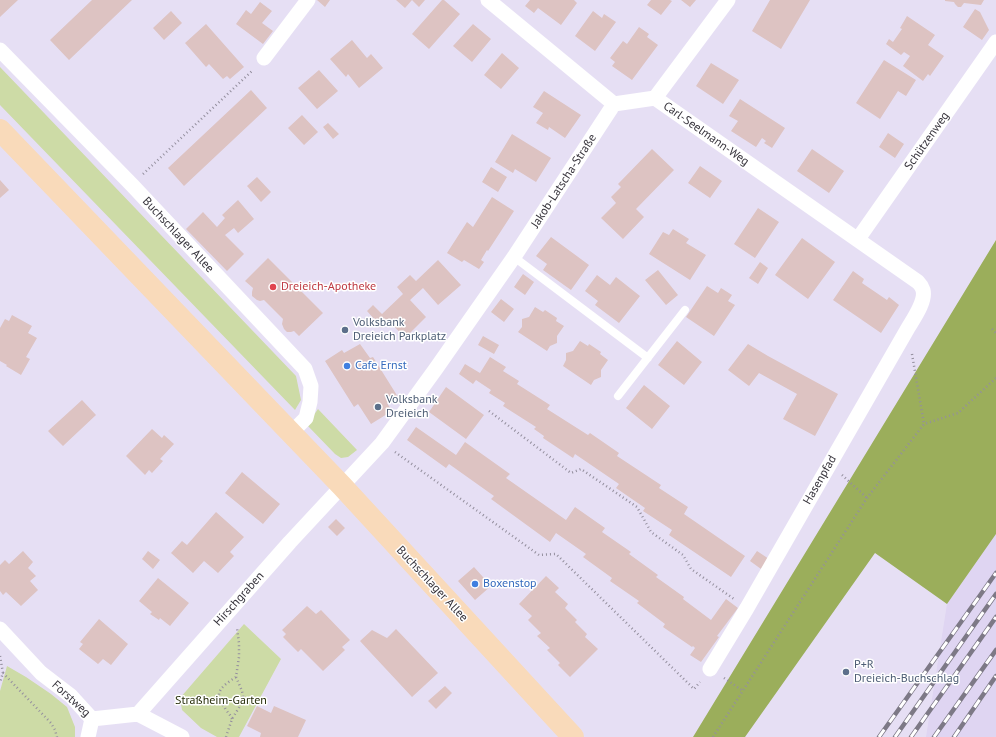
<!DOCTYPE html>
<meta charset="utf-8">
<style>
body{margin:0}
canvas{display:block;background:#e6dff4}
</style>
<canvas width="996" height="737"></canvas>
<script>
const ctx = document.querySelector('canvas').getContext('2d');
ctx.lineJoin = 'round';
function paint(path, color) {
  ctx.fillStyle = color;
  ctx.fill(path, 'evenodd');
}
function trace(path, color, width, dash) {
  ctx.strokeStyle = color;
  ctx.lineWidth = width;
  ctx.lineCap = dash ? 'butt' : 'round';
  ctx.setLineDash(dash || []);
  ctx.stroke(path);
}
function label(font, color, halo, rows, align = 'center') {
  ctx.font = font + ' "PT Sans",sans-serif';
  ctx.lineWidth = 3;
  ctx.setLineDash([]);
  ctx.textBaseline = 'middle';
  ctx.strokeStyle = halo;
  ctx.fillStyle = color;
  for (const [text, x, y, turn = 0] of rows) {
    ctx.save();
    ctx.translate(x, y);
    ctx.rotate((+turn || 0) * Math.PI / 180);
    ctx.textAlign = isNaN(turn) ? turn : align;
    if (halo) ctx.strokeText(text, 0, 0);
    ctx.fillText(text, 0, 0);
    ctx.restore();
  }
}
paint(new Path2D(`
 M996 534V737H926L947 604Z`), '#dfd5f2');
paint(new Path2D(`
 M0 67 296 376 301 400 295 410 0 105Z
 M318 409 357 450 348 457 341 458 335 454 307 425Z
 M244 624 281 659 239 737H217L201 728 182 710 180 698Z
 M7 666 26 677 51 694 67 707 75 727V737H0V691Z`), '#cddba6');
paint(new Path2D(`
 M996 240V534L947 604 875 553 745 737H693Z`), '#9bae5b');
paint(new Path2D(`
 M0 0H18L0 17Z
 M92 0H132L69 60 50 40Z
 M317 0H330L325 7Z
 M396 0H425L419 7 412 0 405 8Z
 M442 0H444L460 14 429 49 412 34Z
 M530 0H574L577 3 561 25 538 8 534 13 525 6Z
 M651 0H670L672 1 661 15 647 5Z
 M681 0H696L690 7Z
 M770 0H810L781 49 752 31Z
 M945 0H984L981 5 964 3 961 7H958L955 4 954 2 945 1Z
 M260 2 272 11 262 23 273 31 263 44 236 24 246 10 251 14Z
 M975 9 980 12 989 30 982 40 963 27Z
 M171 11 182 23 164 40 153 28Z
 M593 11 602 18 604 14 616 22 595 51 575 36Z
 M907 16 935 35 928 45 944 56 930 76 928 74 923 81 903 66 910 56 904 52 901 55 886 44 889 39 893 42 902 29 900 28Z
 M206 24 244 67 230 79 227 76 223 79 209 64 206 67 185 43Z
 M473 24 491 39 472 62 453 46Z
 M639 27 649 34 647 37 658 45 632 80 612 66 615 62 610 58 623 41 627 44Z
 M352 40 367 58 371 54 383 68 359 88 348 74 346 77 330 59Z
 M502 53 519 68 501 89 484 75Z
 M884 60 916 80 906 96 898 91 880 119 856 103Z
 M711 63 739 80 723 104 696 86Z
 M319 70 338 91 317 109 298 88Z
 M251 90 267 108 184 186 168 168Z
 M544 91 581 115 565 138 549 127 548 130 536 123 543 113 533 107Z
 M740 99 785 128 772 148 764 143 766 141 762 138 756 147 731 131 738 121 729 116Z
 M302 115 318 132 304 145 288 128Z
 M328 123 339 134 333 139 323 127Z
 M888 133 904 144 895 158 879 147Z
 M512 134 551 158 536 182 515 169 513 173 495 162Z
 M652 149 674 170 636 209 644 217 623 239 601 218 616 203 611 197 621 187 618 184Z
 M812 149 844 171 829 193 797 171Z
 M700 166 722 181 710 198 688 183Z
 M491 167 507 177 498 192 482 182Z
 M257 177 271 192 261 202 247 186Z
 M0 180 9 190 0 198Z
 M492 197 514 211 488 251 487 250 481 260 484 262 479 269 464 260 462 262 447 253 467 222 473 227Z
 M238 200 254 219 238 233 234 228 225 235 244 254 227 271 186 229 203 212 217 227 225 218 222 215Z
 M758 208 779 222 755 258 734 244Z
 M673 229 689 239 686 243 706 255 690 280 649 254 663 232 669 235Z
 M551 237 589 265 571 290 543 270 547 264 536 256Z
 M802 238 835 262 808 299 775 275Z
 M268 258 323 313 299 336 294 331 291 332H287L284 329 282 324 283 319 264 300 260 301 257 300 252 296V292L253 288 245 281Z
 M438 260 461 285 438 305 423 288 410 300 426 317 405 338 389 321 382 328 367 311 373 305 382 314 403 294 397 287 410 275 416 281Z
 M760 262 768 268 758 284 749 278Z
 M658 270 678 295 666 305 645 280Z
 M853 271 864 279 862 283 887 300 889 297 899 305 881 333 833 300Z
 M523 274 534 282 525 295 514 287Z
 M597 275 610 285 616 277 640 296 619 323 595 305 598 301 585 291Z
 M707 286 718 293 721 288 732 295 728 301 735 305 714 336 686 317Z
 M501 299 514 309 504 322 491 312Z
 M535 307 543 312 545 310 557 318 556 321 564 326 557 336V343L550 346 547 351 518 332 522 327V319L529 317Z
 M12 315 32 326 28 333 37 338 26 357 30 359 21 375 6 366 7 365 0 361V328L5 319 9 321Z
 M483 336 499 345 494 354 478 345Z
 M580 341 588 346 589 344 601 352 600 354 608 360 601 370V377L594 380 591 385 563 366 566 360V353L573 351Z
 M677 341 702 362 684 385 658 365Z
 M360 344 370 358 373 357 398 397 387 403 392 411 371 424 358 404 354 407 325 361 342 350 344 353Z
 M748 344 768 356 838 394 815 436 783 419 797 394 759 373 749 386 728 370Z
 M490 357 506 367 503 371 519 381 517 384 550 405 547 409 588 435 590 433 619 453 617 456 661 485 659 488 688 507 684 514 745 556 731 577 669 535 672 530 643 511 645 508 616 488 619 484 575 454 573 458 543 438 544 436 534 429 536 427 503 406 505 403 489 393 491 390 476 380 473 384 459 374 465 364 480 373Z
 M644 385 670 406 652 429 626 408Z
 M446 387 484 415 466 439 429 412Z
 M82 400 96 415 63 446 48 431Z
 M416 427 456 455 465 442 510 474 506 478 566 520 575 507 605 528 602 532 631 552 629 554 658 575 656 577 684 597 683 599 711 620 726 599 738 608 717 636 719 637 701 662 690 655 695 648 693 646 692 647 663 627 665 624 637 603 639 601 610 581 612 578 583 557 586 554 556 533 550 542 491 499 494 496 449 464 446 468 407 440Z
 M152 429 162 438 164 435 174 444 160 459 163 461 152 473 149 470 145 475 126 456Z
 M242 472 280 504 263 524 225 493Z
 M216 512 244 537 230 552 234 556 218 573 204 561 193 573 171 553 182 541 187 545Z
 M336 519 345 528 337 536 328 527Z
 M23 551 33 562 28 568 36 576 30 581 38 590 21 606 6 592 3 595 0 591V565L5 560 9 564Z
 M148 551 160 560 153 569 142 559Z
 M757 551 769 559 761 569 750 561Z
 M474 567 491 586 475 600 458 581Z
 M546 576 559 588 555 592 568 604 565 608 577 620 575 622 587 634 585 637 598 649 570 677 558 665 560 663 547 650 550 648 537 636 541 633 528 620 532 616 519 604Z
 M158 578 189 603 170 626 160 618 159 620 150 614 152 612 139 601Z
 M307 606 316 614 321 610 350 640 342 647 345 650 323 671 301 649 298 652 283 637 286 634 282 630Z
 M99 619 128 644 111 665 103 659 98 664 79 649 83 644 80 642Z
 M396 629 438 673 412 697 371 653 360 641 372 630 387 638Z
 M445 686 452 693 436 709 428 701Z
 M257 706 271 713 274 706 306 720 298 737H260L261 733 247 726Z`), '#ddc3c2');
trace(new Path2D(`
 M143 174 253 70
 M992 329 996 333
 M912 354 924 424
 M489 411 571 473 581 469 637 507 651 532 683 555 691 569 734 599
 M395 452 539 555 556 554 694 689 700 682
 M842 475 867 498
 M0 656 3 673 0 682
 M3 673 51 723 55 730 57 737
 M724 678 743 691
 M232 719C230 714 227 712 225 708 223 705 219 700 219 696 218 688 230 681 236 677
 M226 737 232 719 240 706 243 696 242 691 236 677 239 657V643L237 628
 M713 737 867 498 924 424 958 413 996 378`), '#948f9e', 2.5, [1, 3]);
trace(new Path2D(`
 M514 257 648 358
 M618 396 685 310`), '#fff', 8);
trace(new Path2D(`
 M488 0 614 104 655 98 918 282C920 284 922 287 923 290 926 301 914 318 908 328L747 608 710 669
 M0 50 132 185 305 369 311 386 310 402 306 418 291 433
 M264 58 308 0
 M655 98 728 0
 M858 239 996 42
 M0 629 41 673 71 696 92 719
 M138 714 290 542 382 443 435 370 514 257 614 104
 M92 719 138 714 182 737
 M88 737 92 719`), '#fff', 15);
trace(new Path2D(`
 M0 130 342 486 573 737`), '#f9daba', 22);
const rail = new Path2D(`
 M879 737 996 573
 M895 737 996 594
 M911 737 996 617
 M934 737 996 650
 M954 737 996 676`);
trace(rail, '#7d7986', 4.5);
trace(rail, '#fff', 3, [9]);
for (const [x, y, r, color] of [
 [273,287,4,"#e0444e"],
 [345,330,4,"#5c6f8a"],
 [347,366,4,"#3f7fe0"],
 [378,407,4,"#5c6f8a"],
 [475,584,4,"#3f7fe0"],
 [846,672,4,"#5c6f8a"]
]) {
  const dot = new Path2D();
  dot.arc(x, y, r, 0, 2 * Math.PI);
  ctx.fillStyle = color;
  ctx.fill(dot);
  trace(dot, '#fff', 1.5);
}
label('12px', '#37343c', '#fff', [
 ["Carl-Seelmann-Weg",706,134,35],
 ["Schützenweg",927,141,-55],
 ["Jakob-Latscha-Straße",564,181,-57],
 ["Buchschlager Allee",178,235,47],
 ["Hasenpfad",820,480,-60],
 ["Buchschlager Allee",432,584,47],
 ["Hirschgraben",239,599,-48],
 ["Forstweg",71,699,42]
]);
label('12px', '#be3a42', '#fff', [
 ["Dreieich-Apotheke",281,287]
], 'left');
label('12px', '#4e5e75', '#fff', [
 ["Volksbank",353,323],
 ["Dreieich Parkplatz",353,337],
 ["Volksbank",386,400],
 ["Dreieich",386,414],
 ["P+R",854,665],
 ["Dreieich-Buchschlag",854,679]
], 'left');
label('12px', '#366cbe', '#fff', [
 ["Cafe Ernst",355,366],
 ["Boxenstop",483,584]
], 'left');
label('12px', '#262d09', '#fff', [
 ["Straßheim-Garten",221,701]
]);
</script>
